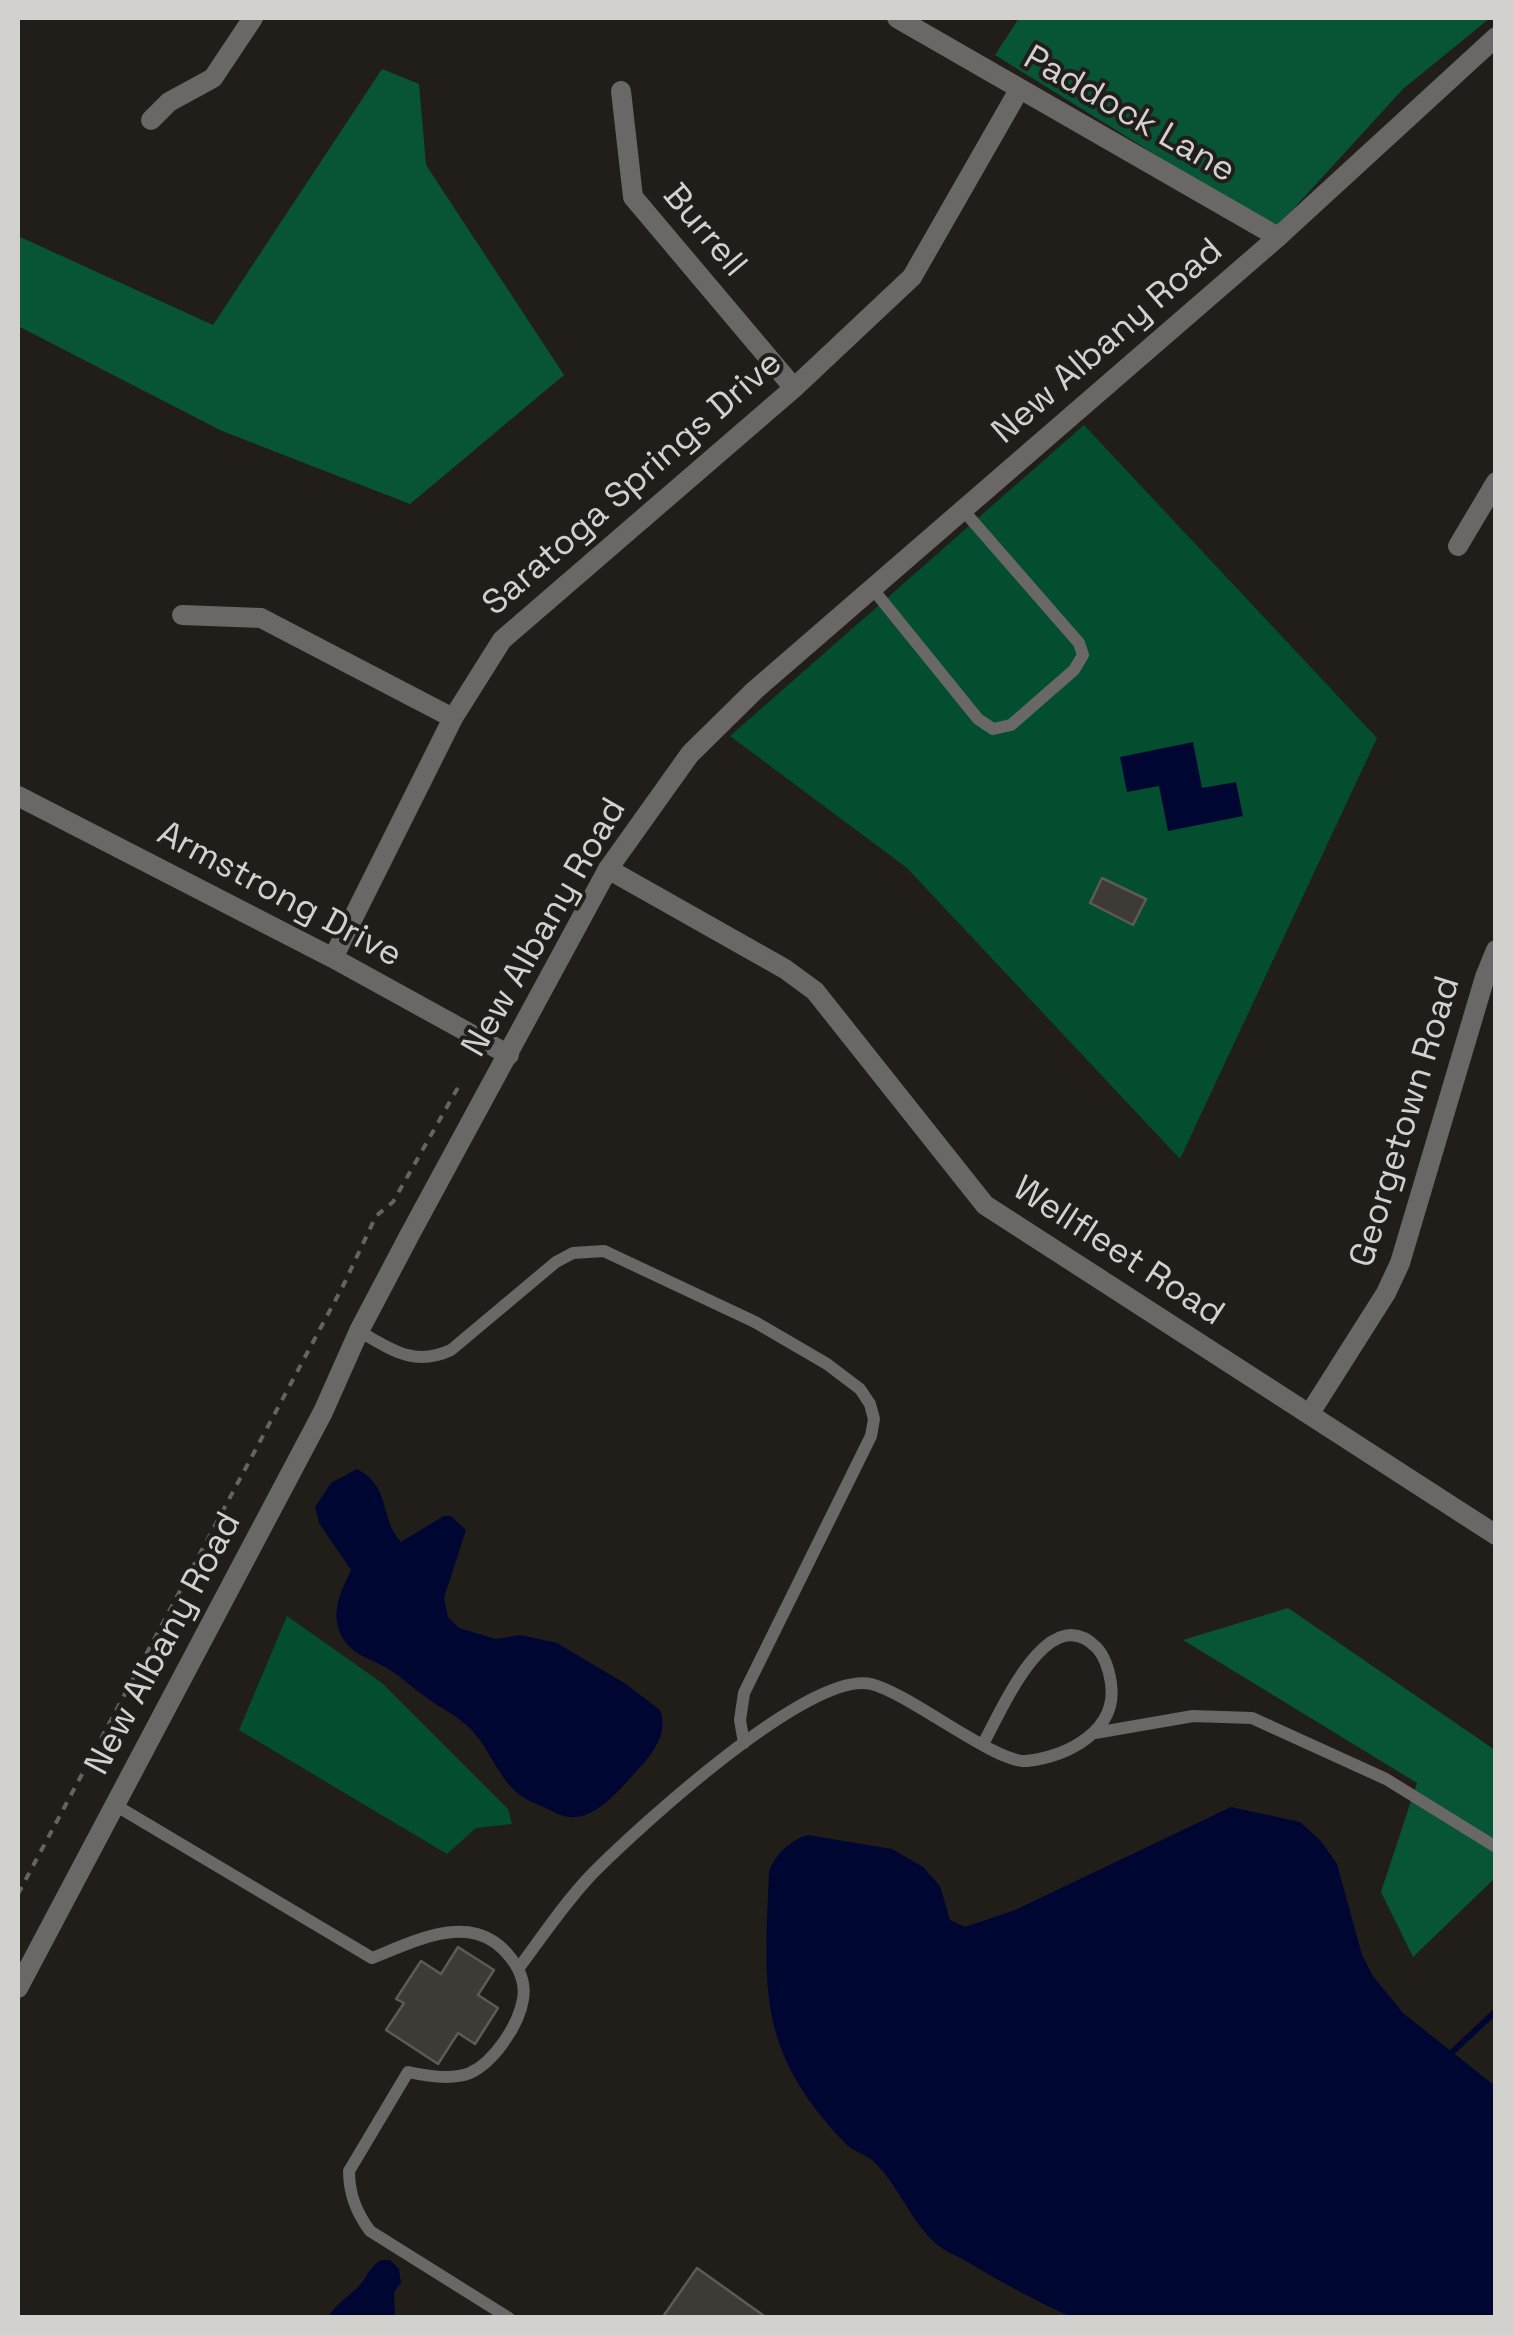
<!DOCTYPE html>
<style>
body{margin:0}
#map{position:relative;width:1513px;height:2335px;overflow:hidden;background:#211e1a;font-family:"Space Grotesk",sans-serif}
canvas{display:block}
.frame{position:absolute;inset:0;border:20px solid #d3d1ce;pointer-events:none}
</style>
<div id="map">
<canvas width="1513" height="2335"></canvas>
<div class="frame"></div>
</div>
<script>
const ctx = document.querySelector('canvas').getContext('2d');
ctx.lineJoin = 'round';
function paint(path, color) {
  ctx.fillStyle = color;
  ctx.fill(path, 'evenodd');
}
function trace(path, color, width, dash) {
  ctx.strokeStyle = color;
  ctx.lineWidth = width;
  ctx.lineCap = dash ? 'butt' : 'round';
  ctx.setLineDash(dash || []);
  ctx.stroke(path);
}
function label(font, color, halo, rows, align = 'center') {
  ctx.font = font + ' "Space Grotesk",sans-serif';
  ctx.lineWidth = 8;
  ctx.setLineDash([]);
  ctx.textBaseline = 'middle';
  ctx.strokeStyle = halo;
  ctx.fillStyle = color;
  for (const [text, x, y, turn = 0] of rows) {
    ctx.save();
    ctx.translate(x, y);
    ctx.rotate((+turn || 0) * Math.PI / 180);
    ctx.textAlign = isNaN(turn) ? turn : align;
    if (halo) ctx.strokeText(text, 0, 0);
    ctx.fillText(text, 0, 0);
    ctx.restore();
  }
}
paint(new Path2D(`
 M1084 425 1377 738 1180 1159 907 868 730 736Z
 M287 1616 382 1683 508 1809 512 1824 476 1828 447 1854 239 1730Z`), '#024e2e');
paint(new Path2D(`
 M1019 18H1490L1403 89 1275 229 995 55Z
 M382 69 419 84 426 165 564 375 410 504 222 431 18 326V236L213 325Z
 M1288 1608 1495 1750V1878L1413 1957 1381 1892 1417 1783 1183 1640Z`), '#075534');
paint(new Path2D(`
 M1193 742 1202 788 1236 782 1243 816 1168 831 1159 786 1127 792 1120 757Z
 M357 1469C392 1487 379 1519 401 1542L444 1516H451L466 1530 444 1598 448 1617 459 1628 496 1639 520 1635 557 1643 626 1684 660 1710C668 1730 656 1750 642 1765 626 1782 597 1821 569 1817 560 1816 550 1810 541 1806 496 1790 497 1752 465 1724 454 1714 439 1707 427 1698 414 1689 403 1678 390 1670 372 1658 352 1657 341 1635 330 1611 341 1592 351 1570L319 1523 315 1507 331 1483Z
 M1231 1807 1300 1822 1321 1841 1337 1864 1362 1955 1373 1976 1403 2013 1495 2086V2317H1071C1034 2300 999 2281 964 2260 953 2254 940 2249 932 2240 908 2216 897 2183 873 2161 865 2154 855 2152 847 2145 757 2052 764 1992 769 1871 775 1855 791 1839 808 1835L892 1849 923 1867 940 1886 950 1920 965 1927 1015 1910Z
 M381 2260H390L399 2269 401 2283 394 2292 395 2317H328C336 2304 348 2297 359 2286 368 2276 369 2267 381 2260Z`), '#000632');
trace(new Path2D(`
 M1447 2057 1496 2011`), '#000632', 6);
const building = new Path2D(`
 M1102 878 1146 899 1133 925 1090 903Z
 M458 1947 494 1970 478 1995 498 2008 475 2044 458 2033 438 2064 386 2030 404 2003 396 1999 421 1961 441 1974Z
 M697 2268 767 2318H662Z`);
paint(building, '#3e3b36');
trace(building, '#5e5a56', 2.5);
trace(new Path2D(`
 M18 1894 343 1286 376 1216 393 1202 460 1084`), '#676460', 4, [8, 8]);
trace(new Path2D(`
 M872 588 978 719 993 729 1011 725 1074 670 1083 655 1079 643 963 510
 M359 1331C392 1350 414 1367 451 1350L556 1262 573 1253 604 1251 755 1322 827 1364 860 1389 870 1404 874 1419 871 1436 744 1693 740 1720 744 1743
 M1095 1733 1193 1716 1252 1718 1386 1779 1496 1847
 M115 1805 372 1958C403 1946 443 1925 477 1934 503 1941 528 1972 523 1999 519 2025 494 2062 470 2073 453 2080 426 2076 408 2072L349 2171C349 2194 356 2212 370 2231L509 2318
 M518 1969C542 1937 565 1902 593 1873 638 1828 809 1670 871 1684 909 1693 996 1764 1027 1761 1068 1756 1118 1731 1111 1683 1109 1670 1106 1658 1097 1648 1048 1597 1001 1712 983 1744`), '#6a6866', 12);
trace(new Path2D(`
 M897 18 1278 237
 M621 91 633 197 794 388
 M151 120 169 102 213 78 253 18
 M1458 546 1496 482
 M182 615 261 618 453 718
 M18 796 333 958 509 1055
 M608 869 785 969 815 991 985 1205 1496 1535
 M333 958 453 718 502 640 794 388 912 277 1019 90
 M1310 1413 1386 1293 1400 1263 1485 977 1496 950`), '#6a6866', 20);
trace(new Path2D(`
 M18 1988 323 1412 359 1331 409 1236 608 869 690 754 755 690 1278 237 1496 37`), '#6a6866', 20);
label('35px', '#d3d1ce', '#211e1a', [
 ["Paddock Lane",1129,115,30],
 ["Burrell",704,231,50],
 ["New Albany Road",1108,342,-41],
 ["Saratoga Springs Drive",633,484,-41],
 ["Armstrong Drive",279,895,28],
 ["New Albany Road",545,928,-60],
 ["Georgetown Road",1406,1122,-73],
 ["Wellfleet Road",1118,1252,33],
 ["New Albany Road",164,1644,-62]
]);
</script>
